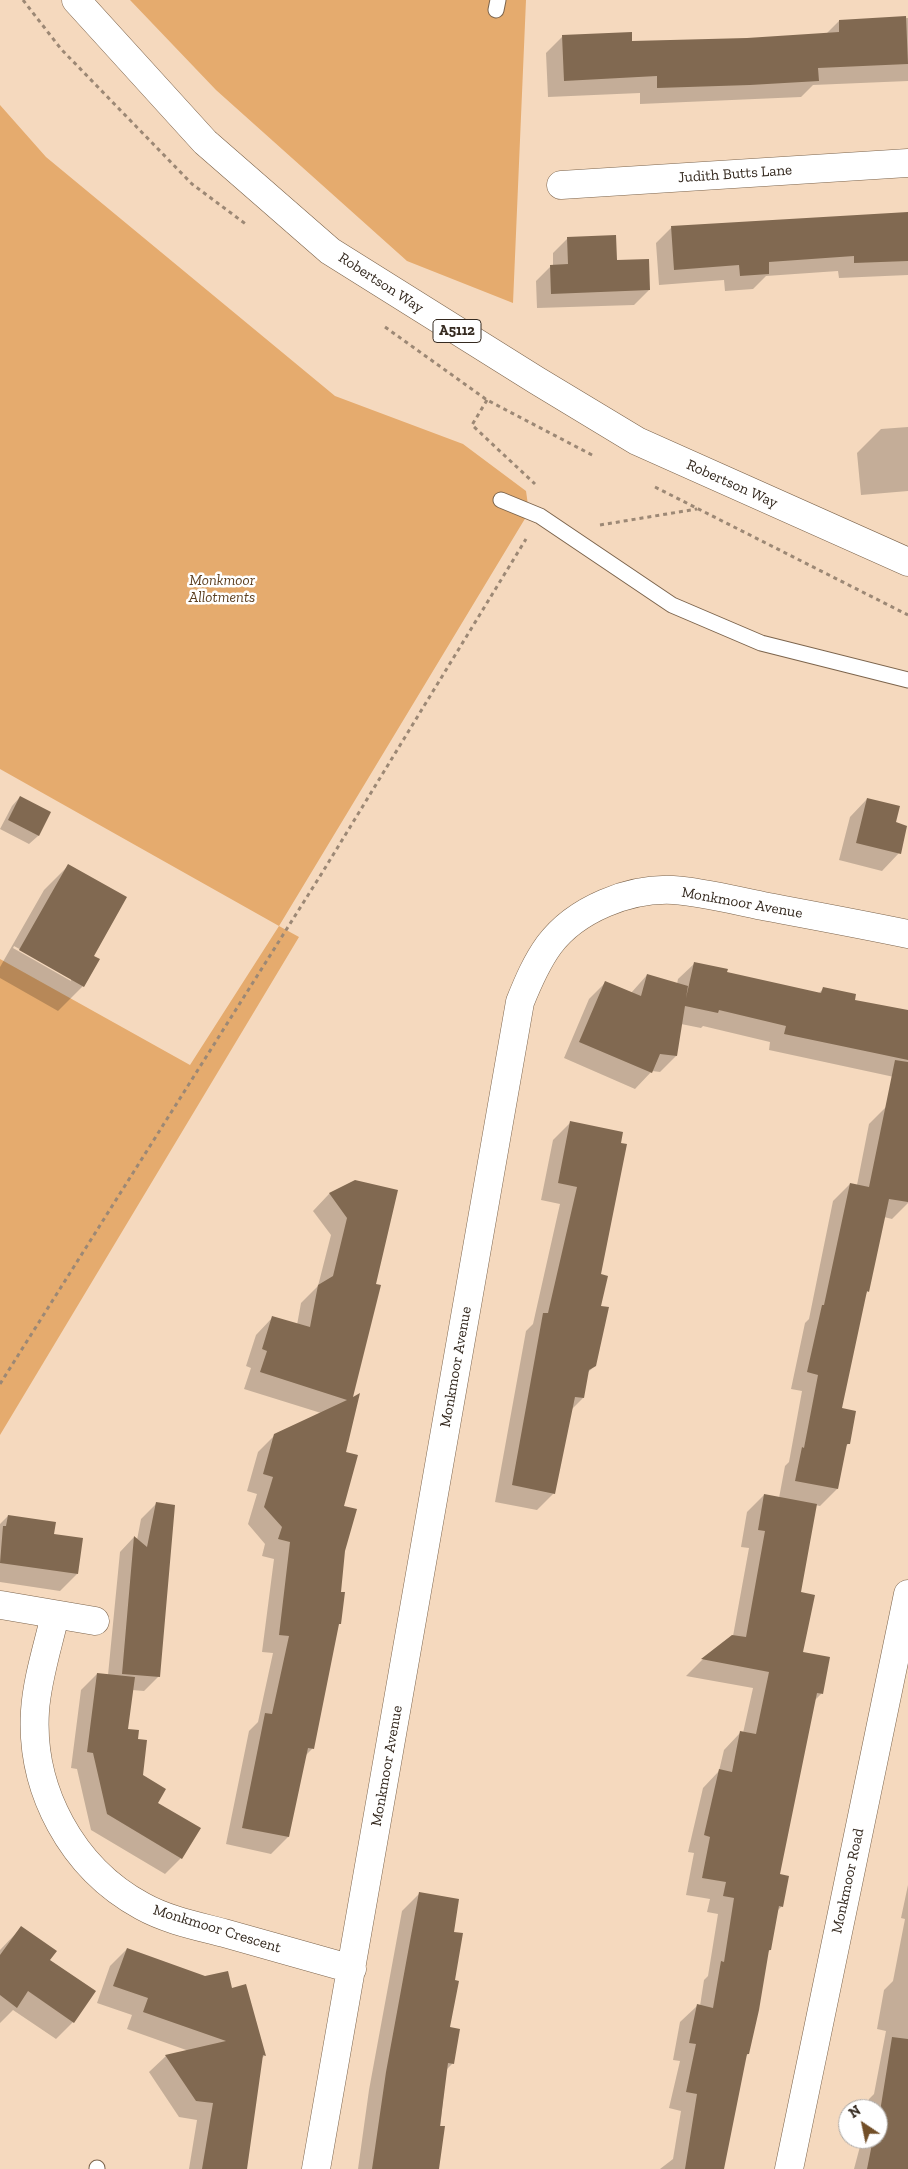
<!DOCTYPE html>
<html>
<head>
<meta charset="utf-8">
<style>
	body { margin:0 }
	#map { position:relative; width:908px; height:2169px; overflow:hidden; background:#f5d9be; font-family:"Zilla Slab",serif }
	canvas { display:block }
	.north { position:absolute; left:838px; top:2099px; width:50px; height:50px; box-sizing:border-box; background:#fff; border:1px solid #aeaaa6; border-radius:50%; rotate:326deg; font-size:14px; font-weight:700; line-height:20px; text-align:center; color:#352a20 }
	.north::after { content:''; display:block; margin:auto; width:18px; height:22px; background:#724f28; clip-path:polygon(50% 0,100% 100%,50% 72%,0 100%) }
</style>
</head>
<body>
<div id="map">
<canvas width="908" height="2169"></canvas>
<div class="north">N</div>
</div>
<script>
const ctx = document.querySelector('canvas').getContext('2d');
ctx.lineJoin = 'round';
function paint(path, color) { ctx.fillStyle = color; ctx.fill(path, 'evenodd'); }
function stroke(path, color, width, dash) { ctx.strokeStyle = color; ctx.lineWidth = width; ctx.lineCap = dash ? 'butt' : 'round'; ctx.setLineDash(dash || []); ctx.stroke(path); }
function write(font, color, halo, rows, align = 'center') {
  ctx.font = font + ' "Zilla Slab",serif'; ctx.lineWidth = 5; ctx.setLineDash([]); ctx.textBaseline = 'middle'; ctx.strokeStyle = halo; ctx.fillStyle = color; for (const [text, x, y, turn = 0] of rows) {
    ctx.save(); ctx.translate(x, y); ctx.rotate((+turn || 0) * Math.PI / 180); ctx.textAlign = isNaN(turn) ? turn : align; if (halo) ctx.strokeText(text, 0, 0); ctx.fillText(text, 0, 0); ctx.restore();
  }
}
const green = new Path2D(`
	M130,0H526L513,303L407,261L216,90Z
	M0,105L46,157L335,396L463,444L526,491L529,512L279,926L299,937L0,1435V959L190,1065L279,926L0,769Z`);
const shadow = new Path2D(`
	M908,18V81L813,85L801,97L640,104V93L548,97L546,53L563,36L631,43L747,39L825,35L839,21Z
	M908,213V275L839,278L838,271L766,276L753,289L725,291L724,280L659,285L656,243L671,228Z
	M568,238L615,261L649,290L634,305L537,308L536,281L551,266H553V253Z
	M908,427V491L861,495L857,453L881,429Z
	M20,797L50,813L38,836L29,844L0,829L12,806Z
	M867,799L899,853L882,871L839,860L850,817Z
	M69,865L92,956L83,986L58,1011L0,978V967L44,890ZM14,946L71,978V981L13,948Z
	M695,963L726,973L818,994L823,989L853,1001L908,1012V1080L769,1050L770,1042L703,1026L701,1028L681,1024L676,1056L660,1072L652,1071L635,1089L564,1058L589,999L605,983L631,993L647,975L677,984L678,979Z
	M886,1107L908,1111V1203L892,1219L884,1217L868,1291L865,1295L841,1409L848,1444L845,1447L837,1489L820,1506L815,1505L800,1593L802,1653L821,1694L814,1701L778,1875L782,1906L776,1912L770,1950L767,1953L748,2054L745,2057L722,2169H660L673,2159L681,2111L669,2108L680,2061L673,2060L680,2022L697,2006H700L704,1980L708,1976L718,1914L707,1912L710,1899L686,1895L694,1853L688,1852L703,1788L719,1771L724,1750L740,1733H743L753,1688L686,1676L702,1660L733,1636L749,1548L741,1547L747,1512L764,1495L779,1498L785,1466L789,1462L802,1391L791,1389L805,1323L809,1319L833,1201L850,1184L857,1185L869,1124Z
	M571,1122L599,1275L595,1366L587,1373L583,1398L571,1410L554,1493L537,1510L495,1502L526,1331L533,1324L560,1204L541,1200L553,1140Z
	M355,1181L374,1285L352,1399L345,1453L342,1507L344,1551L337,1626L312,1749L305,1756L288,1837L271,1854L226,1844L249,1731L258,1722L273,1653L262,1652L274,1559L262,1556L265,1544L248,1524L257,1494L247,1491L258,1452L275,1435L321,1413L244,1389L251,1368L246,1366L256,1335L272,1318L297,1325L301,1303L318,1286L331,1235L313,1211L329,1194Z
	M156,1504L159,1676L144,1691L132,1690L127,1730L136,1740L142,1776L157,1803L181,1858L165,1874L91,1830L77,1769L71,1768L81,1690L97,1674L108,1675L120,1552L134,1537L137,1540L141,1519Z
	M8,1516L53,1535L77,1574L60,1591L0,1582V1524Z
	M908,1885V2169H854L862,2139H878V2109H867L869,2099L874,2094L886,2031L877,2029L884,1990L893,1981L905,1919L901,1918Z
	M419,1894L452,1933L454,1981L449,2028L453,2063L446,2070L436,2169H358L369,2090L402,1911Z
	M21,1928L49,1960L73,2022L56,2039L13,2010L0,2023V1950Z
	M127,1949L231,1989L265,2055L261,2059L245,2169H189L197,2120L179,2117L149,2072L166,2056L189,2051L127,2029L132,2015L97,2003L110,1966Z`);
const building = new Path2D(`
	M906,16L908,64L818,68L819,81L750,85L657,88V76L564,81L562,35L632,32V41L747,38L839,32V20Z
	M908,212V261L854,263V256L769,262V274L740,276L739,265L674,270L671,226Z
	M616,235L617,260L649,259L650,290L551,294L550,265L568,264L567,237Z
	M20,796L51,812L39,836L8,820Z
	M867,798L900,806L896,822L907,826L901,854L856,843Z
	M68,864L127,897L94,956L100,959L84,987L19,950Z
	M694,962L728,969L727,972L821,993L823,987L856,994L855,1000L908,1010V1060L784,1034L786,1026L719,1010L718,1013L685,1006L677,1056L660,1054L652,1073L579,1042L605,981L641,996L647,974L688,986L686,998Z
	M895,1060L908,1062V1202L889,1199L869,1292L867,1291L842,1408L856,1411L850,1444H847L838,1489L795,1481L802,1447L804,1448L818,1375L807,1372L822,1305H824L850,1183L869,1187Z
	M570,1121L623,1132L621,1143L627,1144L601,1274L608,1276L601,1306L609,1307L596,1366L589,1370L584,1398L575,1397L555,1494L512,1485L543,1313H548L577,1187L558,1183Z
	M355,1180L398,1190L376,1284L381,1285L353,1397L360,1393L346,1452L358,1455L344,1506L357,1509L345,1551L341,1592H345L341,1624H339L314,1749L308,1748L289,1837L242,1828L265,1713L272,1714L289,1636L279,1635L290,1542L278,1539L282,1527L264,1507L273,1477L263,1474L274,1434L347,1400L260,1372L267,1351L262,1349L272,1316L310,1327L318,1285L333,1276L347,1218L329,1193Z
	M764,1494L817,1504L801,1592L815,1595L803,1652L830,1657L823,1694L817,1693L780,1874L789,1876L783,1907L779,1906L771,1950H769L759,2010L749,2054H747L724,2169H685L697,2094L686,2092L696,2044L689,2043L697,2004L713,2008L721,1961L724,1962L734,1898L723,1896L726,1882L702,1878L710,1837L704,1835L719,1769L732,1772L740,1731L756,1734L769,1672L701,1659L732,1635L746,1637L765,1531L758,1530Z
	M156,1502L175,1505L160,1677L122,1674L134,1536L147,1547Z
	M8,1515L56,1522L54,1534L83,1538L78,1574L0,1563L3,1526H6Z
	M97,1673L135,1677L128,1729L139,1730L138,1739L147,1740L143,1775L166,1789L158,1803L201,1828L182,1859L107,1814L93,1753L87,1752Z
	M419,1892L459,1899L454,1932L463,1933L455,1980L459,1981L450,2027L460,2029L454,2064L448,2063L440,2126H445L439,2169H372L386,2072Z
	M21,1926L57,1951L50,1960L96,1991L74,2023L28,1991L17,2008L0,1995V1955Z
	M127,1948L205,1976L228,1971L232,1988L246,1984L266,2056L263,2055L247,2169H202L213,2103L196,2101L165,2055L226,2041L143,2012L148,1998L113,1986Z
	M892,2037L908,2039V2169H867L873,2139H878V2124Z`);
const path = new Path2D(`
	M23,0L61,49L192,184L247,225
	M385,327L487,400L594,456
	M487,400L472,425L535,484
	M655,487L908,615
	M600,525L697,509
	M0,1384L322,873L526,539`);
const lane = new Path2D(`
	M496,10L498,0
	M501,500L540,516L672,605L761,643L908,680
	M97,2168V2169`);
const street = new Path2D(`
	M561,185L908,163
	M1,1605L95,1621
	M55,1615C48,1646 37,1679 35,1711C30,1790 72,1868 142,1906C167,1920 197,1926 224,1933C267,1945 309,1957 352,1969
	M316,2169L520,1002C528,982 536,963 549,945C576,909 629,888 673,890C703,892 733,900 763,906C811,915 860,924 908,934`);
const secondary = new Path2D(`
	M789,2169L908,1594`);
const primary = new Path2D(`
	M76,0L205,142L330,251L536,380L637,441L908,562`);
const shields = [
	[457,331,48]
];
const shieldNames = [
	["A5112",457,331]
];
const streetNames = [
	["Judith Butts Lane",735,174,-4],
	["Robertson Way",381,283,33],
	["Robertson Way",732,484,24],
	["Monkmoor Avenue",742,903,10],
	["Monkmoor Avenue",456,1367,-80],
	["Monkmoor Avenue",387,1766,-80],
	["Monkmoor Road",848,1881,-78],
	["Monkmoor Crescent",217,1929,17]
];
const parkNames = [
	["Monkmoor",222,581],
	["Allotments",222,598]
];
paint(green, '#e5ab6e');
paint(shadow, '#0003');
paint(building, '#816951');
stroke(lane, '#7c644c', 17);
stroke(street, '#7c644c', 29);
stroke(secondary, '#7c644c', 29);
stroke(primary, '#7c644c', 29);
stroke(path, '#9c8875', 3, [4, 4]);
stroke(lane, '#fff', 15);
stroke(street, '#fff', 28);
stroke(secondary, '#fff', 28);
stroke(primary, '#fff', 28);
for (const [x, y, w] of shields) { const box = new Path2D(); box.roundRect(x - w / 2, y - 11.5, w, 23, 4); ctx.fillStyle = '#fff'; ctx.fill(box); stroke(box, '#352a20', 1); }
write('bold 14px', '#352a20', null, shieldNames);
write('15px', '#352a20', '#fff', streetNames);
write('italic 15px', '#5c3f20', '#fff', parkNames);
</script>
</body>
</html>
